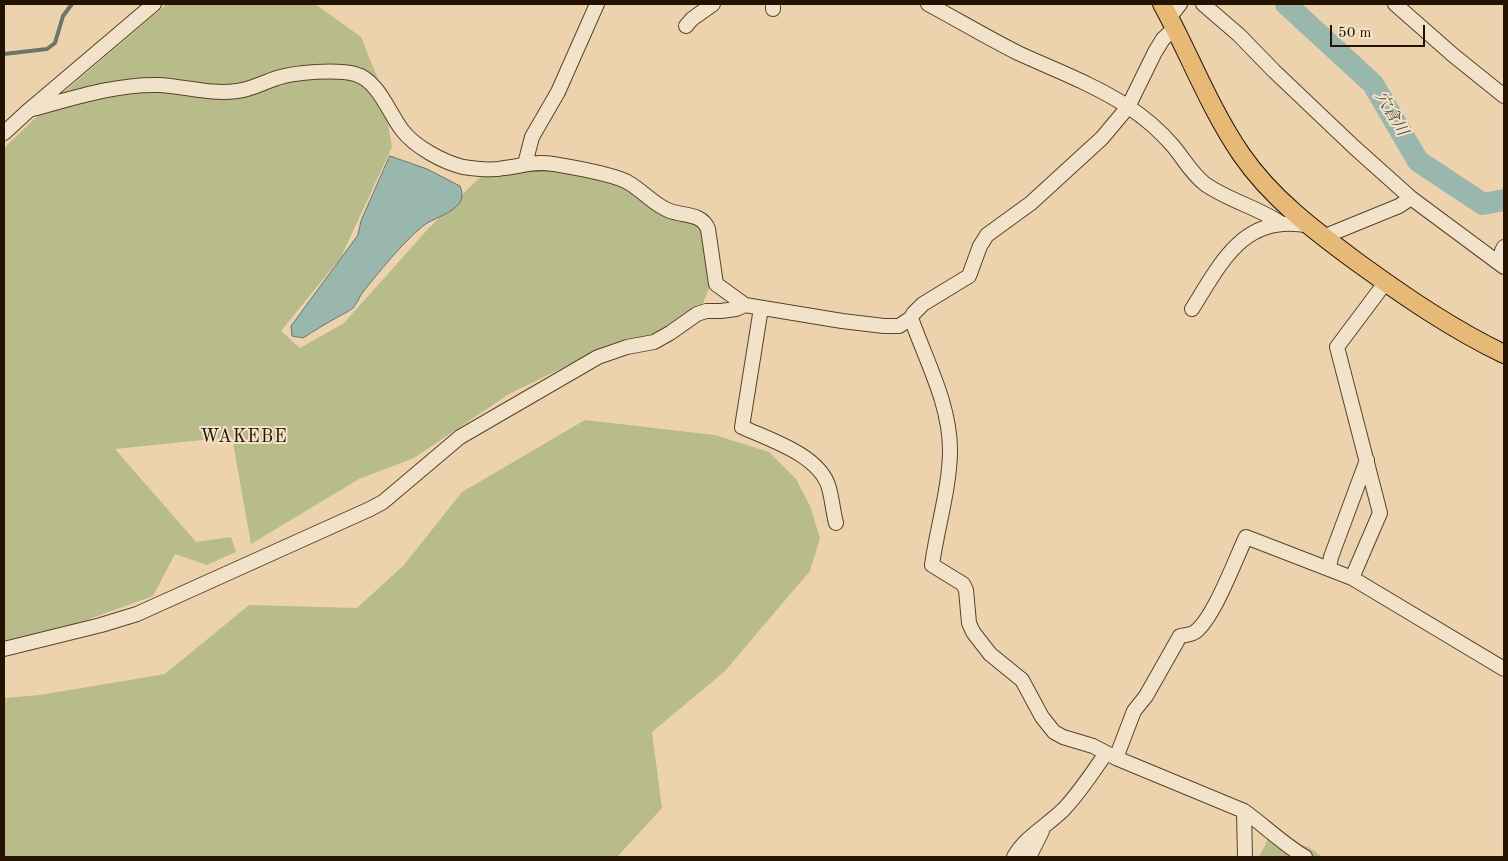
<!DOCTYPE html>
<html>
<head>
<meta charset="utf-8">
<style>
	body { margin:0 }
	#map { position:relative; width:1508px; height:861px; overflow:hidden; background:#edd3ad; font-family:"Old Standard TT",serif }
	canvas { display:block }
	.frame { position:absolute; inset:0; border:5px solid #251301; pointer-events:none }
	.scale { position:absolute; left:1330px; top:25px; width:95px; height:22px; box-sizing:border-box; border:2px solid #251301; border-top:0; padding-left:6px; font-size:15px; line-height:18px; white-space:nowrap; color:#251301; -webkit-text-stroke:4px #f3e2ca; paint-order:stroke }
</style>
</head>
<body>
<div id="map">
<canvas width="1508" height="861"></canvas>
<div class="frame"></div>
<div class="scale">50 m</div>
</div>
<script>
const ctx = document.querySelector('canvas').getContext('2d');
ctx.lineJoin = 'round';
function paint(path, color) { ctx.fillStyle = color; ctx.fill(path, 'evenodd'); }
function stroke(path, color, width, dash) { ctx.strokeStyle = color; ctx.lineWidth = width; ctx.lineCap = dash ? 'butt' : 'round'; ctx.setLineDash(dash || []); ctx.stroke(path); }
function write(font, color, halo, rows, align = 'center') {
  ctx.font = font + ' "Old Standard TT","Noto Serif JP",serif'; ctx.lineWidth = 4; ctx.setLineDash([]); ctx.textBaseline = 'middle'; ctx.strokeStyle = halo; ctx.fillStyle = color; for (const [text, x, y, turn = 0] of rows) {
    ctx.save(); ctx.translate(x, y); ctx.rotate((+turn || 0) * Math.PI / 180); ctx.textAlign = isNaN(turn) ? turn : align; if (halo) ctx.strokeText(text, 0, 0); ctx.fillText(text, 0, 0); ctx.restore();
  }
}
const green = new Path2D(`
	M167,4H315L361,37L382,89L392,147L341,257L281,331L300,348L344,323L428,229L479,178L537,168L618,183L697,224L702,230L711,284L703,303L693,307L656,333L603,348L509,394L414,458L359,479L251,544L232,437L115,449L196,542L231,537L236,552L207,565L175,554L153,596L67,627L4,642V148L51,103Z
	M585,420L715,435L769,452L796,479L810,506L820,538L810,571L724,672L652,732L662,808L617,857H4V698L40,695L165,674L249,605L357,608L404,565L462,492Z
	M1270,835L1308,847L1323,857H1259Z`);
const water = new Path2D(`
	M390,156L427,169L460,186C471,210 435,216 423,226C403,242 379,272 363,292C359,297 357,304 353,308C348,312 341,315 336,318C325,324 314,331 303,338L292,336L291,326L358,235L361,221Z`);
const stream = new Path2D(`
	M4,54L47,49L55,43L63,16L72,4`);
const river = new Path2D(`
	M1286,4L1373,84L1418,161L1483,204L1504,200`);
const minor = new Path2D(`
	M928,4C958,20 988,38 1018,53C1055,70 1093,84 1127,106C1144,117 1161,132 1173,146C1184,159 1191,173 1205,184C1229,201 1260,208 1282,224
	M1203,4L1239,35L1274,71L1354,147L1411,198L1504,267
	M1395,4L1453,55L1504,96
	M773,9V4
	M1169,18L1180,4
	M686,26L692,19L713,4
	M29,110C71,99 115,84 158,85C184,86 211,95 237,91C250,90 264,82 277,78C295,72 337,69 355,74C378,80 389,113 402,130C415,147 443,162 463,167C476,169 491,171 504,168C521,166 535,161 553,164C571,167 614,174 629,183C643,191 655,206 670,211C684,216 702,213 708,229L716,284L745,305
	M4,133L29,110L154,4
	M525,164L532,137L558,92L597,4
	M1323,237L1399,206L1411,198
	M1504,247L1502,251L1504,253
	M761,308L742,427C770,440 820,455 829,488C832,499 833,511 836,523
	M1192,309C1222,261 1245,212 1310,226
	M911,318C926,361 950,404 950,450C950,487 937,528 932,565L963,584L966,590L969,623L973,632L990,654L1022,680L1042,717L1054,732L1063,737L1093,746L1116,758L1244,811C1265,826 1283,844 1305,857
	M1329,568L1331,557L1367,460
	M1352,578L1380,513L1337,347L1385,283
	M4,649L101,625L137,614L370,509L383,502L460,437L598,357L627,347L654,342L670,333L697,314L706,311H721L736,309L745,305L842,321L884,326H899L911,318L913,314L923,304L969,276L980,246L987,235L1031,203L1102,138L1128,107L1155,52L1163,39L1175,28
	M1116,758L1134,711L1146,696L1180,636C1185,635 1190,635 1195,632C1214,618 1235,560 1246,537L1352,578L1504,669
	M1244,811L1245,857
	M1014,857C1026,836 1047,826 1064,809C1080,792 1093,772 1106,753
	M1029,857L1042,831`);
const major = new Path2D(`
	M1162,4C1189,53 1209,107 1241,154C1271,198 1315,231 1357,262C1404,296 1452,329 1504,354`);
const waterNames = [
	["穴倉川",1391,114,59]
];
const quarterNames = [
	["WAKEBE",244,437]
];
paint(green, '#b8bc8a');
paint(water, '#99b7ac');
stroke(water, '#6b7568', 1);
stroke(stream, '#6b7568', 4);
stroke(river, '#99b7ac', 22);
stroke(minor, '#57432c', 16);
stroke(major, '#251301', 20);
stroke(minor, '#f3e2ca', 14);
stroke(major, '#e6ba76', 18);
write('italic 16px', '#4e4c3d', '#f3e2ca', waterNames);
ctx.letterSpacing = '1px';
write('18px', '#251301', '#f3e2ca', quarterNames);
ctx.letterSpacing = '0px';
</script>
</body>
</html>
